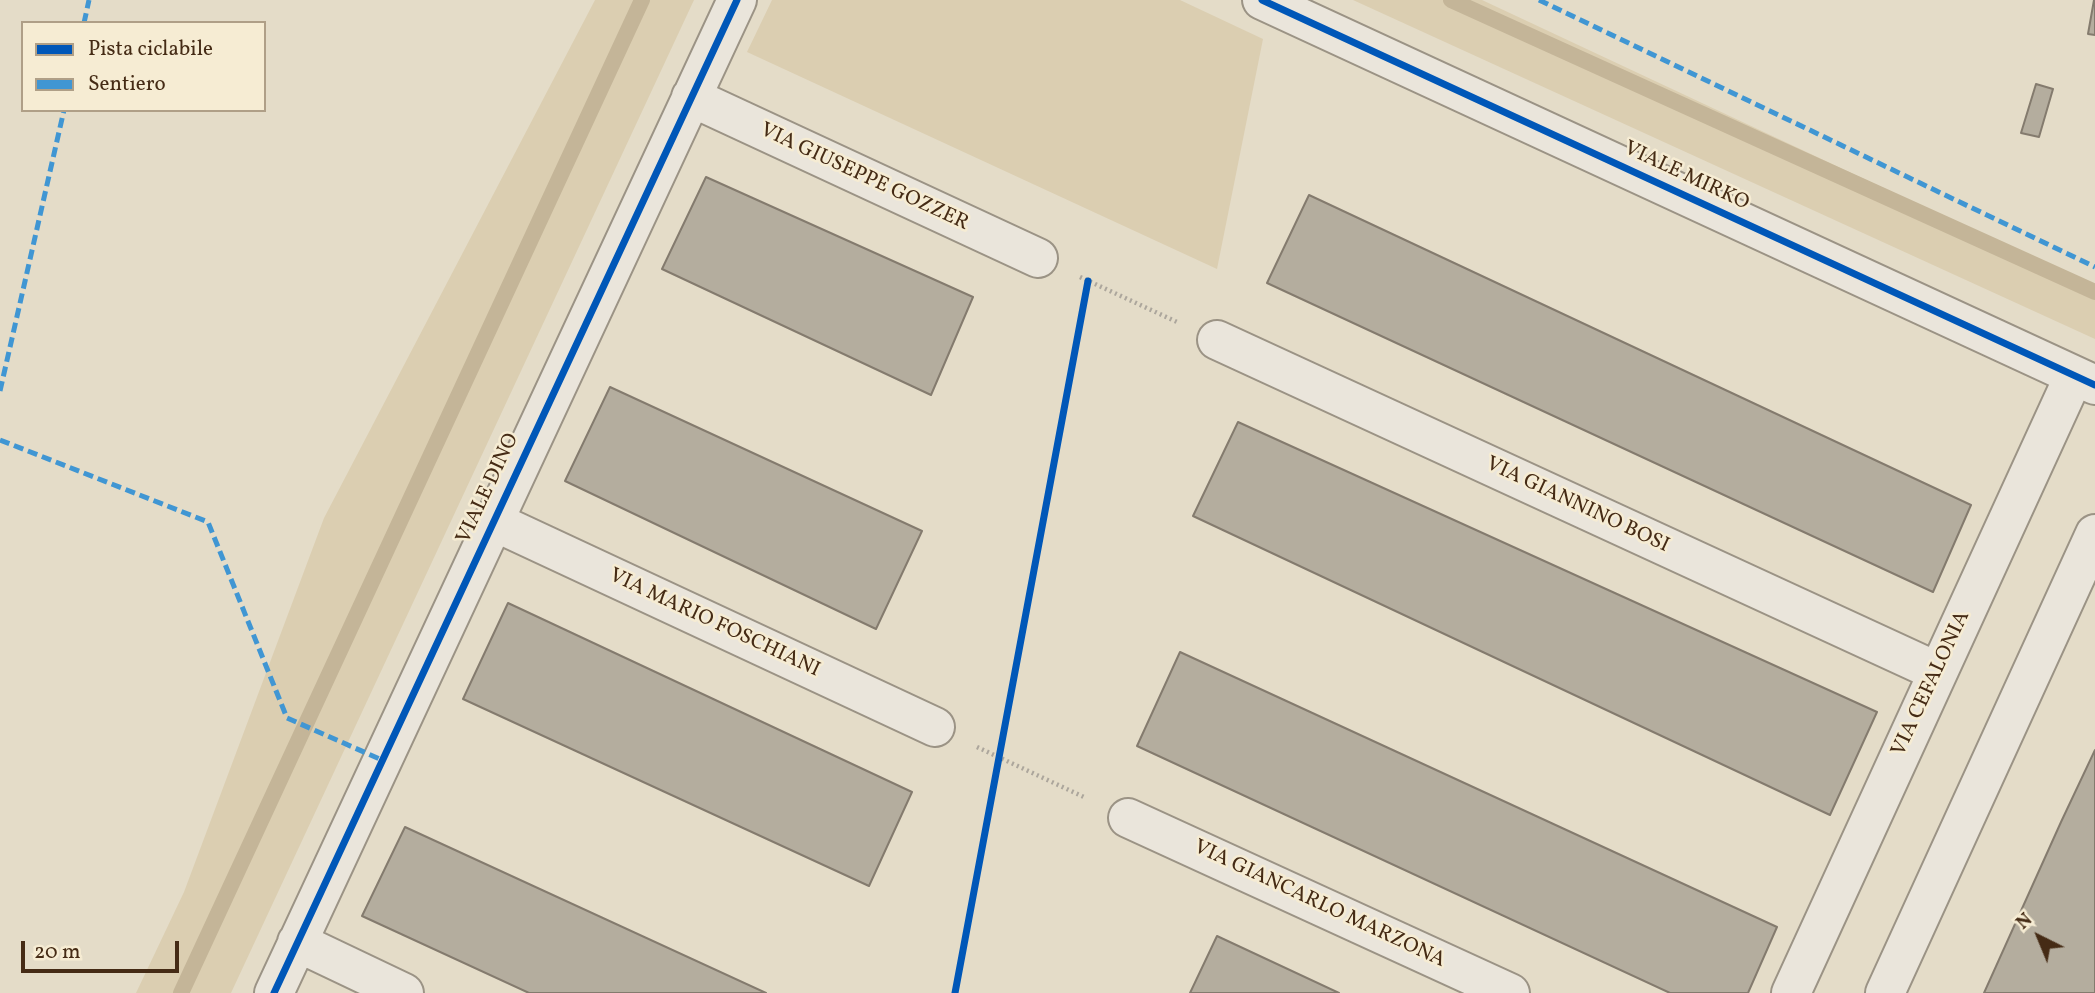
<!DOCTYPE html>
<html>
<head>
<meta charset="utf-8">
<style>
	body { margin:0 }
	#map { position:relative; width:2095px; height:993px; overflow:hidden; background:#e4dcc8; font-family:Vollkorn,serif }
	canvas { display:block }
	.legend { position:absolute; left:21px; top:21px; width:245px; height:91px; box-sizing:border-box; background:#f6ecd3; border:2px solid #af9f87; margin:0; padding:9px 12px; list-style:none; font-size:21px; color:#452b15 }
	.legend li { display:flex; align-items:center; gap:14px; height:35px }
	.legend b { width:35px; border:2px solid #af9f87 }
	.north { position:absolute; left:2004px; top:902px; width:70px; height:70px; -webkit-text-stroke:5px #f6ecd3; paint-order:stroke; rotate:317deg; font-size:19px; font-weight:700; line-height:28px; text-align:center; color:#452b15 }
	.north::after { content:''; display:block; margin:auto; width:24px; height:32px; background:#452b15; clip-path:polygon(50% 0,100% 100%,50% 72%,0 100%) }
	.scale { position:absolute; left:21px; top:941px; width:158px; height:32px; box-sizing:border-box; border:4px solid #452b15; border-top:0; padding-left:9px; font-size:21px; line-height:24px; white-space:nowrap; color:#452b15; -webkit-text-stroke:5px #f6ecd3; paint-order:stroke }
</style>
</head>
<body>
<div id="map">
<canvas width="2095" height="993"></canvas>
<ul class="legend">
<li><b style="height:9px;background:#0057b8"></b>Pista ciclabile</li>
<li><b style="height:9px;background:#4096d3"></b>Sentiero</li>
</ul>
<div class="north">N</div>
<div class="scale">20 m</div>
</div>
<script>
const ctx = document.querySelector('canvas').getContext('2d');
ctx.lineJoin = 'round';
function paint(path, color) { ctx.fillStyle = color; ctx.fill(path, 'evenodd'); }
function stroke(path, color, width, dash) { ctx.strokeStyle = color; ctx.lineWidth = width; ctx.lineCap = dash ? 'butt' : 'round'; ctx.setLineDash(dash || []); ctx.stroke(path); }
function write(font, color, halo, rows, align = 'center') {
  ctx.font = font + ' Vollkorn,serif'; ctx.lineWidth = 5; ctx.setLineDash([]); ctx.textBaseline = 'middle'; ctx.strokeStyle = halo; ctx.fillStyle = color; for (const [text, x, y, turn = 0] of rows) {
    ctx.save(); ctx.translate(x, y); ctx.rotate((+turn || 0) * Math.PI / 180); ctx.textAlign = isNaN(turn) ? turn : align; if (halo) ctx.strokeText(text, 0, 0); ctx.fillText(text, 0, 0); ctx.restore();
  }
}
const green = new Path2D(`
	M595,0H694L231,993H136L184,892L324,518Z
	M772,0H1180L1263,39L1217,269L747,52Z
	M1353,0H1482L2095,287V339Z`);
const stream = new Path2D(`
	M1451,0L2095,292
	M181,993L642,0`);
const building = new Path2D(`
	M2094,0H2095V35L2088,34Z
	M2036,84L2053,89L2039,137L2021,133Z
	M706,177L973,297L931,395L662,269Z
	M1309,195L1971,505L1933,592L1267,283Z
	M610,387L922,531L876,629L565,481Z
	M1238,422L1877,712L1830,815L1193,516Z
	M508,603L912,792L869,886L463,699Z
	M1180,652L1777,927L1748,993H1670L1137,746Z
	M2095,750V993H1984L2061,822Z
	M405,827L766,993H529L362,916Z
	M1217,936L1339,993H1190Z`);
const path = new Path2D(`
	M1080,277L1177,322
	M977,747L1086,798`);
const minor = new Path2D(`
	M1262,0L2095,385
	M691,97L1038,258
	M1217,340L1938,672
	M493,521L935,727
	M1128,818L1510,993
	M297,942L404,993
	M274,993L737,0
	M1791,993L2074,376
	M1885,993L2095,534`);
const quiet = new Path2D(`
	M1539,0L2095,267
	M84,23L89,0
	M0,391L64,110
	M0,440L208,522L287,718L382,760`);
const cycleway = new Path2D(`
	M1262,0L2095,385
	M274,993L737,0
	M955,993L1088,281`);
const streetNames = [
	["VIALE MIRKO",1686,177,25],
	["VIA GIUSEPPE GOZZER",864,178,25],
	["VIALE DINO",489,489,-65],
	["VIA GIANNINO BOSI",1577,506,25],
	["VIA MARIO FOSCHIANI",714,624,25],
	["VIA CEFALONIA",1932,684,-65],
	["VIA GIANCARLO MARZONA",1319,905,25]
];
paint(green, '#dbceb1');
stroke(stream, '#c4b598', 16);
paint(building, '#b4ad9e');
stroke(building, '#847b6e', 2);
stroke(minor, '#9b9385', 42);
stroke(path, '#aca69c', 4.5, [2, 3.5]);
stroke(minor, '#eae5db', 38);
stroke(quiet, '#4096d3', 5, [10, 5]);
stroke(cycleway, '#0057b8', 7);
write('21px', '#452b15', '#f6ecd3', streetNames);
</script>
</body>
</html>
